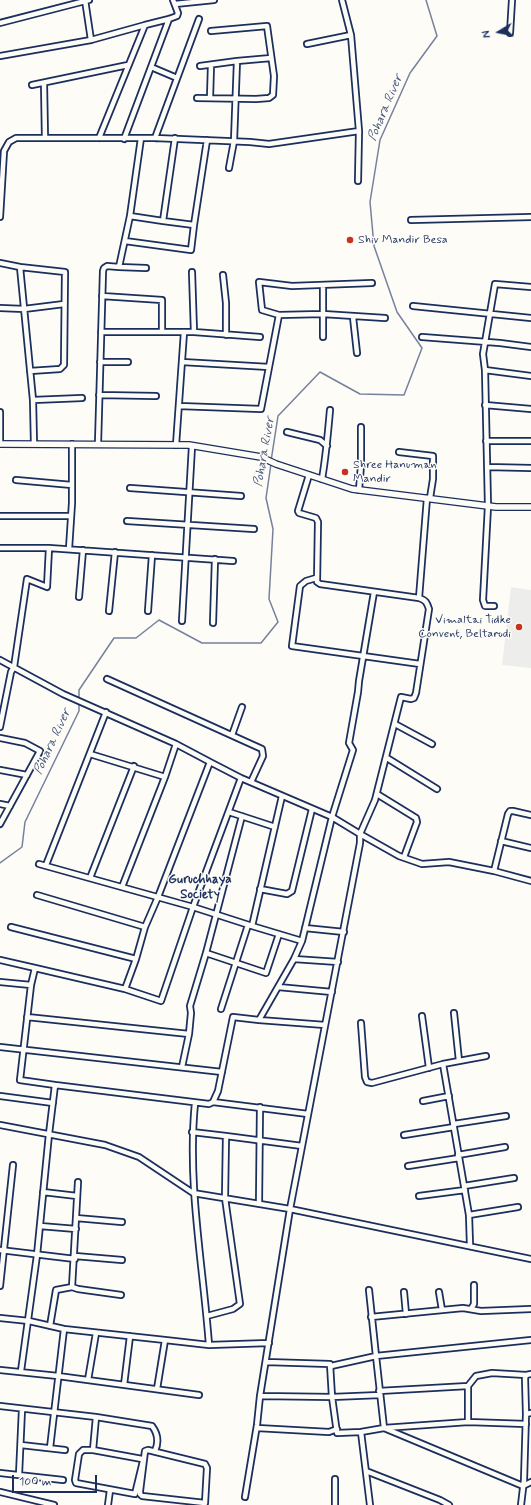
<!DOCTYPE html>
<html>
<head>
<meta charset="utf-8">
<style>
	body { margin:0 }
	#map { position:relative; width:531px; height:1505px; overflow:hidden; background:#fdfcf7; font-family:Mynerve,sans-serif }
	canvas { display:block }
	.north { position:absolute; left:479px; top:12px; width:40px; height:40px; -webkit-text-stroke:3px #fdfcf7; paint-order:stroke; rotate:260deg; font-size:11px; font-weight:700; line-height:16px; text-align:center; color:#1b2f5e }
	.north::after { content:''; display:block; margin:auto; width:14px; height:18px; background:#1b2f5e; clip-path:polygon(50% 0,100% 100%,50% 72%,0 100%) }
	.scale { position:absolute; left:12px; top:1475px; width:85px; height:18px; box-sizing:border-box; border:2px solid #1b2f5e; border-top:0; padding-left:5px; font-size:12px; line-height:14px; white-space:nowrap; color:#1b2f5e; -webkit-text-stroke:3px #fdfcf7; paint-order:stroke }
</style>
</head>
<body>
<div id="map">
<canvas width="531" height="1505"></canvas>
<div class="north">N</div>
<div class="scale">100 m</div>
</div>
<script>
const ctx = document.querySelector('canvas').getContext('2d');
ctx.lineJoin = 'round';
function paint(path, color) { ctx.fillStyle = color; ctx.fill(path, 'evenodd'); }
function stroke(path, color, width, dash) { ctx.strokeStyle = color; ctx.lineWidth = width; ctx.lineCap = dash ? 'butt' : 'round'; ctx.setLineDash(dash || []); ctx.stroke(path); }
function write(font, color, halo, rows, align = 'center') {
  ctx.font = font + ' Mynerve,sans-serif'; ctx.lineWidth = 3; ctx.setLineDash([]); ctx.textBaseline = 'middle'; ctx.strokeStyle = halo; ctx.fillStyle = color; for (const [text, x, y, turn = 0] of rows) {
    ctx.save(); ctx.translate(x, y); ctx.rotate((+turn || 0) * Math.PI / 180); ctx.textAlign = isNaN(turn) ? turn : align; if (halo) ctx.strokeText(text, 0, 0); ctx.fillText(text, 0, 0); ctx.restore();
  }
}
const built = new Path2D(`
	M511,587L531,590V668L502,665Z`);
const stream = new Path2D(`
	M271,461L278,416L320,372L360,394L404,395L422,348L397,312L374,246L370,202L380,140L410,73L437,36L426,0
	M79,699V690L114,638H136L159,620L202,643H261L278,622L269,599L273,529L266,498L271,464
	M0,863L22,847L25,822L79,711V703`);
const minor = new Path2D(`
	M85,0L91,40
	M342,0L351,35L359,131L358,181
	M175,4L214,0
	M0,23L89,0
	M510,33L512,0
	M307,44L351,35
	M0,56L91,40L145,25
	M200,66L237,61
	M151,67L177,78
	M44,83L45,138
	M32,85L128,65
	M197,98L256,99L269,98L273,95L274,76L267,26L211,31
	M210,98L211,65
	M99,138L145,25L169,19L177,16L178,13L173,0
	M155,138L199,19
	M124,139L169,19
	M229,168L234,141L237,61L271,58
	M130,216L141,138
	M0,217L4,151L9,142L16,138H155L250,142L269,144L359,131
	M411,220L531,217
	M194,225L207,140
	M125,241L191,250L194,225L163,221
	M0,263L20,267L33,400L34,444
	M20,267L65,272L64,365L60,369L30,371
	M119,267L146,268
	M192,272L194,332
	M223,275L226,303V335
	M372,283L292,286L259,282L262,310L279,315L323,314L385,318
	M323,285V337
	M102,296L162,300V332
	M413,306L531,318
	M0,308L24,309L64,304
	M353,317L357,353
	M101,332H194L260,337
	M422,337L500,343L531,347
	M100,362H128
	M182,362L269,367
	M485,370L531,376
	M99,395L156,396
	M33,400L82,398
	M485,405L531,409
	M179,406L261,409L279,315
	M0,412V444
	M287,432L320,440L327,446
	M486,441H531
	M98,444L103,271L104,268L107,266L119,267L130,216L163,221L175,138
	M176,445L184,332
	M399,452L433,456V479L430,498
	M487,467L531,468
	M309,475L298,511L299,513L316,518L318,522L317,582L320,584L419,598C426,600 427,603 429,609L416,693L414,698L411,699L401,697L375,800L360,834L399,856L422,864L449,862L494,871L508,814L510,811H513L531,815
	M322,479C326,456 328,433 330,410
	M16,480L72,485
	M130,488L241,496
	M359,490L361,465V427
	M0,516H71
	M127,521L254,529
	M0,548H49L233,561
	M69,549L72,503V444
	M316,578L306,581L300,586L292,646L420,664
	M79,597L83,550
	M419,598L427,498
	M494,606H485L483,600L488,506L485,370L483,354L495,284L531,287
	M109,611L115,552
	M148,611L152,555
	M182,621L192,446
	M213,623L215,559
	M0,660L63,694L176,744L210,762L158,897L145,927L136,959L125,989L35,968L31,985L20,1080L55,1085L49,1134L37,1255L21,1371
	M107,679L262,749L263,756L251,782
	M395,724L432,744
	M0,727L11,672L14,667L27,579L47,587L49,548
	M232,735L242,707
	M0,738L25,743L40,751L0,824
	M90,754L165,777L122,887
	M387,758L437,789
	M210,762L241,778L332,817L360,834V843L290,1209L260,1396L332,1397L337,1433L361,1432L370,1505
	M0,770L27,775
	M165,777L176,744
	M241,778L193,907L252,926L282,796
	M377,794L416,818L417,822L404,857
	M0,804L10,806
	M229,812L275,827
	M501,841L531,848
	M39,864L193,907L161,1001L125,989
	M46,865L106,712
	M494,871L531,881
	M90,878L134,766
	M260,889L287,894L292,891L312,809
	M37,895L145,927
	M252,926L302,941L332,817L353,750L349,743L358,692L359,681L374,592
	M11,927L136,959
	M305,928L344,932
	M206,953L266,973L279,934
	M294,959L338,962
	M0,960L35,968
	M0,982L31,985
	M278,987L332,992
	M221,1009L248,925
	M454,1013L459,1061
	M422,1016L429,1068
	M27,1017L189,1034L182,1067
	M259,1020L325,1025
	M361,1023L365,1077L367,1082L372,1083L443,1064L486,1056
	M189,1034L191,1013L190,1006L206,953L242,816
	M0,1047L222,1072
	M443,1064L469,1215L470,1245
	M55,1085L209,1104L213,1102L218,1091L233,1017L259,1020L294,959L302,941
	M0,1096L53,1103
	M423,1101L449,1096
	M213,1102L308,1114
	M195,1103C187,1184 203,1264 209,1345
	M454,1124L506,1116
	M0,1125L105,1145L139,1157L193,1193L290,1209L531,1259
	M192,1132L226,1136L225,1198L240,1304L233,1309L207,1316
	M404,1135L454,1127
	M226,1136L302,1146
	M458,1155L505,1147
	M408,1166L459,1158
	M464,1186L514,1178
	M43,1192L77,1196
	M419,1196L465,1190
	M259,1204L260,1107
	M469,1215L518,1207
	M76,1218L122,1222
	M40,1226L76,1229
	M0,1250L75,1259
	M75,1256L122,1260
	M0,1286L13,1165
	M72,1287L78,1182
	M404,1292L406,1314
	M439,1292L442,1310
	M471,1309L474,1304V1285
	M371,1317L463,1308L481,1311L531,1309
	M0,1318L29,1321L64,1329L165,1340L157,1389
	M50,1326L56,1290L72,1287L78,1289L121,1295
	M165,1340L209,1345L269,1343
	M266,1362L330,1364L332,1397L380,1395
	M331,1367V1366L376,1356L369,1290
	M0,1370L58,1376L199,1395
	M88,1380L96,1333
	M124,1385L130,1336
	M379,1391L468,1386
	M0,1406L96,1417L152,1426C158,1434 159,1442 155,1451
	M526,1414L525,1378L526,1375L531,1374
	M468,1422L384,1428L376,1356L531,1340
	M526,1424L468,1422V1386L476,1376L492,1373L526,1375
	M257,1428L329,1432L337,1429
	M361,1432L384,1428L523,1486L531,1482
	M21,1445L65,1450
	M50,1448L64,1329
	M83,1450H93L142,1459L143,1461L135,1494L76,1483L75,1480L79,1454Z
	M93,1450L96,1417
	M148,1450L205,1464L207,1468L205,1503L142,1496L140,1494V1491L145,1451Z
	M366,1471L440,1500L449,1505
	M0,1473L63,1480
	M19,1475L22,1409
	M335,1479V1505
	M0,1492L54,1505
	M245,1497L257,1425L260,1396
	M108,1505L110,1490
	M521,1505L524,1480L526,1414L531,1413`);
const tertiary = new Path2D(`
	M0,444L189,445L261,457L276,464L352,489L496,507H531`);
const markers = [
	[350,240,4,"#c8321e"],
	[345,472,4,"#c8321e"],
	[519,627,4,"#c8321e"]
];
const poiNames = [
	["Shiv Mandir Besa",358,240],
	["Shree Hanuman",353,465],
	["Mandir",353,479],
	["Vimaltai Tidke",511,620,"right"],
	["Convent, Beltarodi",511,634,"right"]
];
const waterNames = [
	["Pohara River",386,108,-67],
	["Pohara River",265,452,-80],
	["Pohara River",53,742,-65]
];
const neighbourhoodNames = [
	["Guruchhaya",200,880],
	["Society",200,895]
];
paint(built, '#edeeec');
stroke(stream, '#76819c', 1.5);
stroke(minor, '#1b2f5e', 8);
stroke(tertiary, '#1b2f5e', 8);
stroke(minor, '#fdfcf7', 4.5);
stroke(tertiary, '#fdfcf7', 5.5);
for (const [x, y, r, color] of markers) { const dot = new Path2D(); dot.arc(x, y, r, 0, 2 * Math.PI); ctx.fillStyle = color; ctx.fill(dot); stroke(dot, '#fdfcf7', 1.5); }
write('12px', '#1b2f5e', '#fdfcf7', poiNames, 'left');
write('italic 13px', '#49587d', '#fdfcf7', waterNames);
write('bold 13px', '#1b2f5e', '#fdfcf7', neighbourhoodNames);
</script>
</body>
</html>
